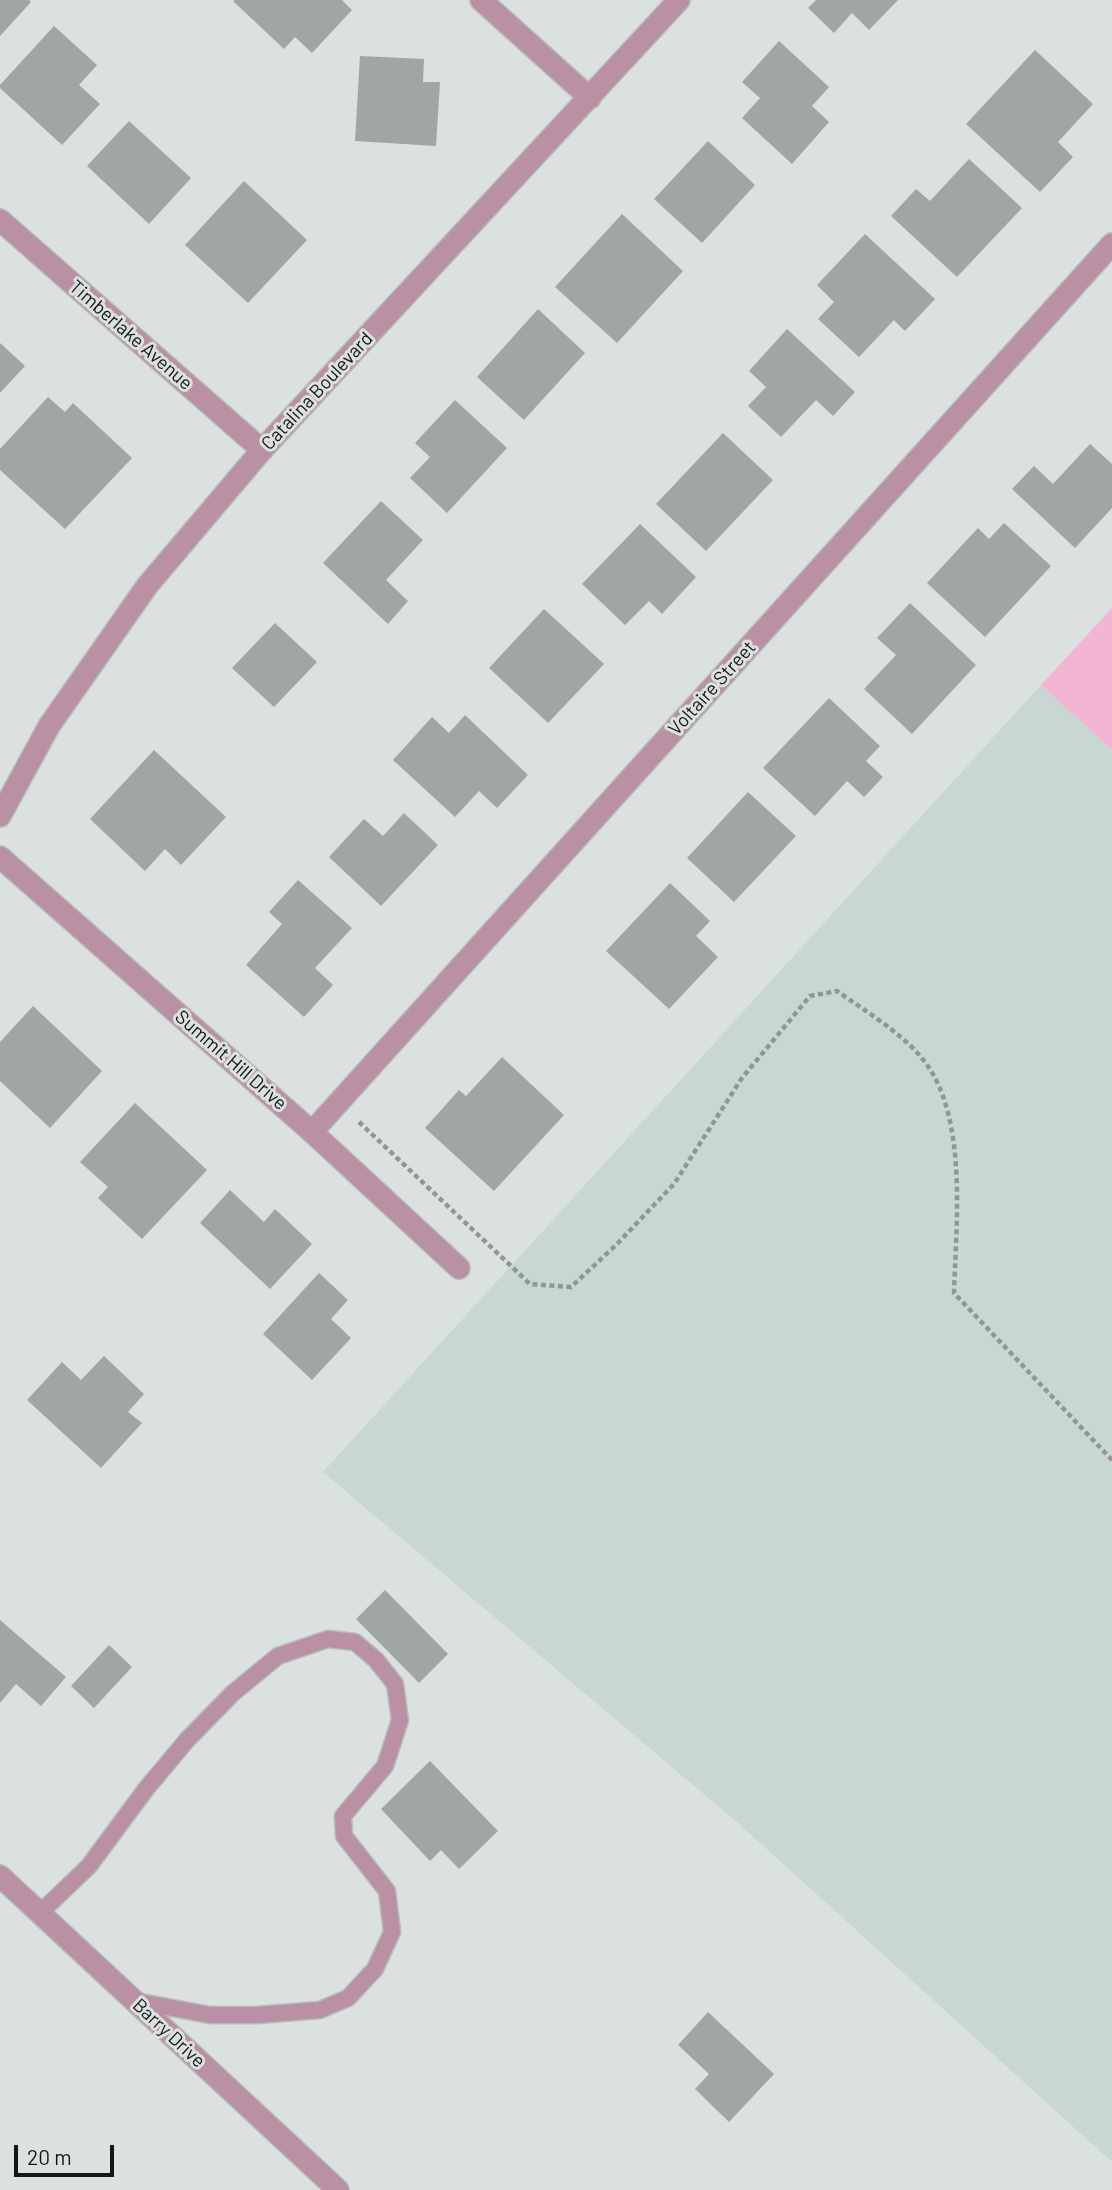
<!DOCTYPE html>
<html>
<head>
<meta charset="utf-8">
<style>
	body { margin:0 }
	#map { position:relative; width:1112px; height:2190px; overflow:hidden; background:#dae1de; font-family:Barlow,sans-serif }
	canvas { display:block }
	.scale { position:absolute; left:14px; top:2145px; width:100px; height:32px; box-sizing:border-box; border:4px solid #151716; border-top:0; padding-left:9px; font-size:21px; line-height:24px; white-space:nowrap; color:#151716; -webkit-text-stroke:5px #dae1de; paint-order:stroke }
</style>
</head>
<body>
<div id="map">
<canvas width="1112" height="2190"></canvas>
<div class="scale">20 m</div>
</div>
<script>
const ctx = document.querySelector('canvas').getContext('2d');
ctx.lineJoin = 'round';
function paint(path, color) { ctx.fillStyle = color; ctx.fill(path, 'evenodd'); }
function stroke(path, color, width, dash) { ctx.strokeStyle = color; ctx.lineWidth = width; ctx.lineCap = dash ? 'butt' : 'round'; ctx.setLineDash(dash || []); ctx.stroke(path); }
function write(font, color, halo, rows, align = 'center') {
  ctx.font = font + ' Barlow,sans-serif'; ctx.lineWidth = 6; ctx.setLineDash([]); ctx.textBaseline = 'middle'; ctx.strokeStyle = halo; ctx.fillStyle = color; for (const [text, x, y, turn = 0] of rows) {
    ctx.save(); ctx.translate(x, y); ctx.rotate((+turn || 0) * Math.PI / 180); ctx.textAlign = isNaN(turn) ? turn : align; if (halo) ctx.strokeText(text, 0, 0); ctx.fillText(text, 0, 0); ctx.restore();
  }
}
const built = new Path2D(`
	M1041,685L1112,750V2162L738,1823L323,1472Z`);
const green = new Path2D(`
	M1112,608V750L1041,685Z`);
const building = new Path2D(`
	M0,0H29L31,2L0,36Z
	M235,0H342L352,10L312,53L295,37L284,49L233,1Z
	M816,0H898L869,30L852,13L834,33L808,8Z
	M54,26L97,65L79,85L100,104L62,145L0,88V85Z
	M779,41L829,87L812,106L829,122L792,164L742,118L760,98L742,82Z
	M1035,50L1093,104L1058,142L1073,157L1040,192L966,124Z
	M360,56L424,59L423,82H440L436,146L355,141Z
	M129,121L191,178L149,224L87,166Z
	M708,141L755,185L702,243L654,199Z
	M969,159L1022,208L957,277L891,216L916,189L930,201Z
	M244,181L307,240L248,303L185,245Z
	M622,214L683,271L617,343L555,287Z
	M865,234L935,299L905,331L894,320L859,357L818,319L834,302L817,285Z
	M538,309L585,353L524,420L477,377Z
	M787,329L855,392L833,416L816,400L781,437L748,406L766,387L749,371Z
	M0,343L25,366L0,393Z
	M48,397L65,412L73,403L132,458L65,529L0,470V449Z
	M455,400L507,448L447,513L410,478L430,457L415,443Z
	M723,433L773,480L706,551L656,504Z
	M1090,444L1112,464V508L1075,548L1012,489L1034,466L1053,484Z
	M381,501L423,540L386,580L408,601L388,624L323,563Z
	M1004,523L1051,566L985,637L927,583L978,528L989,539Z
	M640,524L696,577L662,614L649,601L625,625L582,584Z
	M910,603L976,665L912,734L864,689L896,655L877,638Z
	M544,609L604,664L548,723L489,668Z
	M275,623L317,662L274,707L232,668Z
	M829,698L880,746L866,761L883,777L864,797L847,781L815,816L763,768Z
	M465,715L528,775L497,808L479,791L455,817L393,760L432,717L449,733Z
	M154,750L226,817L181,865L165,849L145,871L90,819Z
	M748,792L796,836L734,902L687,858Z
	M404,813L438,845L381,906L329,857L364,819L383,836Z
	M298,880L352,928L315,968L333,985L304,1017L246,965L282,924L269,912Z
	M670,883L710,921L696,936L718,957L669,1009L606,951Z
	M33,1006L102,1071L50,1128L0,1081V1042Z
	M502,1057L564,1115L494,1191L425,1128L459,1090L466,1096Z
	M135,1103L207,1170L142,1239L98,1198L108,1187L80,1162Z
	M230,1190L264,1222L275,1209L312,1244L270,1289L200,1223Z
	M319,1273L348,1300L331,1319L351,1338L312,1380L263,1334Z
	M104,1356L144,1394L128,1412L142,1423L101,1468L27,1400L62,1362L81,1380Z
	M385,1590L448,1654L419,1683L356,1619Z
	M0,1620L66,1677L41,1706L16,1684L0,1703Z
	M109,1645L132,1667L94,1708L71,1686Z
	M430,1761L498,1831L459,1869L441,1850L430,1861L381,1809Z
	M708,2012L774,2074L729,2122L695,2089L709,2074L678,2045Z`);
const path = new Path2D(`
	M359,1122L530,1284L571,1287L616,1245L674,1184L742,1078L810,996L837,991C864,1010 905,1035 925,1062C968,1119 956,1225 954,1293L1112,1460`);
const service = new Path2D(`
	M40,1913L89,1866L146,1789L187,1740L233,1693L278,1656L328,1639L355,1642L376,1660L395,1684L400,1720L385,1766L343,1816L344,1836L387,1891L392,1932L375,1969L348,1998L320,2010L257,2015H210L135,2001`);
const minor = new Path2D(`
	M0,220L262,450
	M0,857L312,1132L459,1268
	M312,1132L1112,244
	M0,1876L338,2190`);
const tertiary = new Path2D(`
	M481,0L590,98
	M0,816L49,726L147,586L262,450L679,0`);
const streetNames = [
	["Timberlake Avenue",131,335,41],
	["Catalina Boulevard",317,391,-47],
	["Voltaire Street",712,688,-48],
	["Summit Hill Drive",231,1060,41],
	["Barry Drive",169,2033,43]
];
paint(built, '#c8d7d2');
paint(green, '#f3b5d4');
paint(building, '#a0a6a4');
stroke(service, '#b7bdba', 19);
stroke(minor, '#b7bdba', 24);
stroke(tertiary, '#b7bdba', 24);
stroke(path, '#919694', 4.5, [5, 3.5]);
stroke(service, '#b990a4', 16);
stroke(minor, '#b990a4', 21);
stroke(tertiary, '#b990a4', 21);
write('19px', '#151716', '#dae1de', streetNames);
</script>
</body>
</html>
